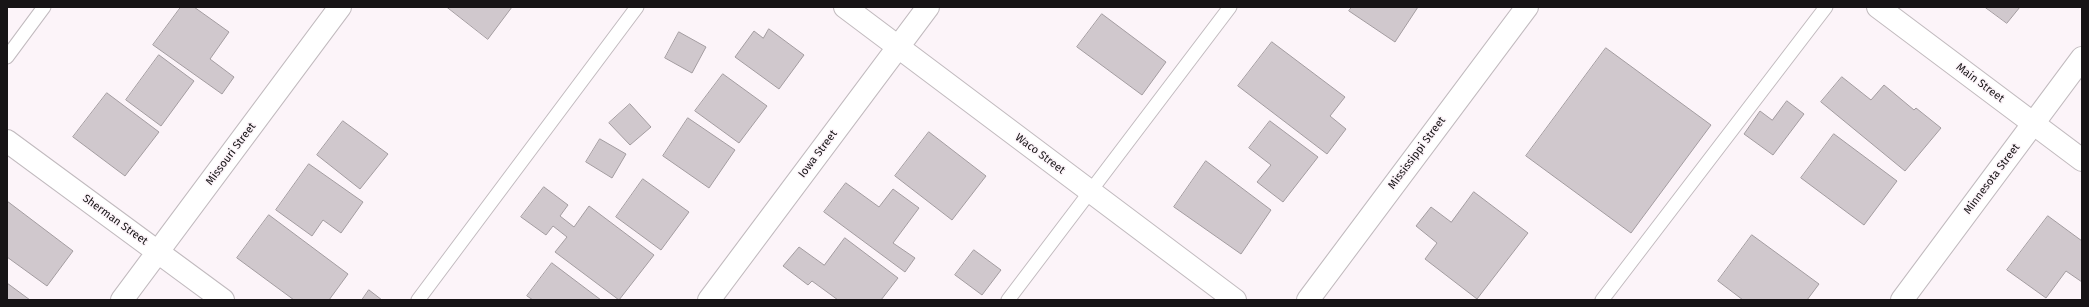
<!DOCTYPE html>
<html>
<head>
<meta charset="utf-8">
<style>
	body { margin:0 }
	#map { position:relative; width:2089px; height:307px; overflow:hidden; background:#fcf4f9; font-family:"Fira Sans",sans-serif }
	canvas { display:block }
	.frame { position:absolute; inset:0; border:8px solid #171416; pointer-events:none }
</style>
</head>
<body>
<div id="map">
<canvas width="2089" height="307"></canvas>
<div class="frame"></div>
</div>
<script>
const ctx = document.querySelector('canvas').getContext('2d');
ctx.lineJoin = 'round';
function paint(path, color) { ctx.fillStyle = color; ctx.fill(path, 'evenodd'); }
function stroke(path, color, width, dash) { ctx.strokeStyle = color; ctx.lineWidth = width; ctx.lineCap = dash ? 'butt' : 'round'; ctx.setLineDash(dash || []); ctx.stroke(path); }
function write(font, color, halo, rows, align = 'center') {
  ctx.font = font + ' "Fira Sans",sans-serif'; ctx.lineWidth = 3; ctx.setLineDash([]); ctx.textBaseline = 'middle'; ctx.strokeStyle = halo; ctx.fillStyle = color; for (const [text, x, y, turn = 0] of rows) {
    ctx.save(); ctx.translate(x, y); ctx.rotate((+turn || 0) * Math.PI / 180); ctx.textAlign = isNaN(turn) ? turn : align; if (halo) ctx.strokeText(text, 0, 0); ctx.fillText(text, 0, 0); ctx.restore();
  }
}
const building = new Path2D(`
	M181,7H194L229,32L210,59L234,77L222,94L153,45Z
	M447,7H512L488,39Z
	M1352,7H1418L1395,42L1349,11Z
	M1985,7H2020L2007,23Z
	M1102,14L1166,62L1142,95L1077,47Z
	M769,29L804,55L779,89L735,57L754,31L763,38Z
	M679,32L706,47L692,73L665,58Z
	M1272,42L1345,97L1330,116L1346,129L1327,154L1238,86Z
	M1606,48L1711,125L1631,233L1526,156Z
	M159,55L194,81L161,126L126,100Z
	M723,74L767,106L739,143L695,111Z
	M1842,77L1871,100L1884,85L1914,110L1916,108L1941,128L1905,171L1821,102Z
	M107,93L159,132L125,176L73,137Z
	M1787,101L1804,114L1773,155L1744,134L1760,111L1772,120Z
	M630,104L651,127L630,145L609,123Z
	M688,118L735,150L709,188L663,156Z
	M343,121L388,154L360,189L317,155Z
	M1270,121L1318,157L1283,202L1257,182L1271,165L1249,148Z
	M929,132L986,176L952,220L895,176Z
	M1834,134L1897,181L1864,225L1801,178Z
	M600,139L626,154L612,178L586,162Z
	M1206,161L1271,210L1241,254L1174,207Z
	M309,164L363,202L341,233L323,220L312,236L276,210Z
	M643,179L689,212L661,250L616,217Z
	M846,183L879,207L893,189L919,208L893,243L915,258L905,272L824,212Z
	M544,187L568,205L560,216L574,227L589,206L654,255L619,300L555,252L567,237L553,226L546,235L521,217Z
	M1474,192L1528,233L1477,299L1425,259L1437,243L1416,226L1431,207L1451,222Z
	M7,201L73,251L47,286L7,257Z
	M269,215L348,274L329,300H294L237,258Z
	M2048,216L2082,241V282L2066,271L2046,298L2007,270Z
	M1752,235L1819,284L1807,300H1743L1718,281Z
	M845,238L898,278L881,300H838L812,281L808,285L783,266L799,247L824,265Z
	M974,250L1001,270L982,295L955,275Z
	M552,263L601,300H533L527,296Z
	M7,283L30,300H7Z
	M369,290L382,300H362Z`);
const service = new Path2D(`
	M7,57L44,7
	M418,300L637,7
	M1008,300L1230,7
	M1602,300L1826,7`);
const minor = new Path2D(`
	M845,7L1235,300
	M7,141L223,300
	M122,300L340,7
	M709,300L928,7
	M1308,300L1527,7
	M1902,300L2082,58`);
const tertiary = new Path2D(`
	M1878,7L2082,160`);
const streetNames = [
	["Main Street",1980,83,37],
	["Mississippi Street",1417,153,-53],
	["Missouri Street",231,154,-53],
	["Iowa Street",818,154,-53],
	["Waco Street",1040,154,37],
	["Minnesota Street",1992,179,-53],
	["Sherman Street",115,220,36]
];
paint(building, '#d0c8cd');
stroke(building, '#a39ca0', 1);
stroke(service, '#c1babe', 15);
stroke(minor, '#c1babe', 24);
stroke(tertiary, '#c1babe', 24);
stroke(service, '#fff', 13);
stroke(minor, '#fff', 22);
stroke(tertiary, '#fff', 22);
write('11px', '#171416', '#fcf4f9', streetNames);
</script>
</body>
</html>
